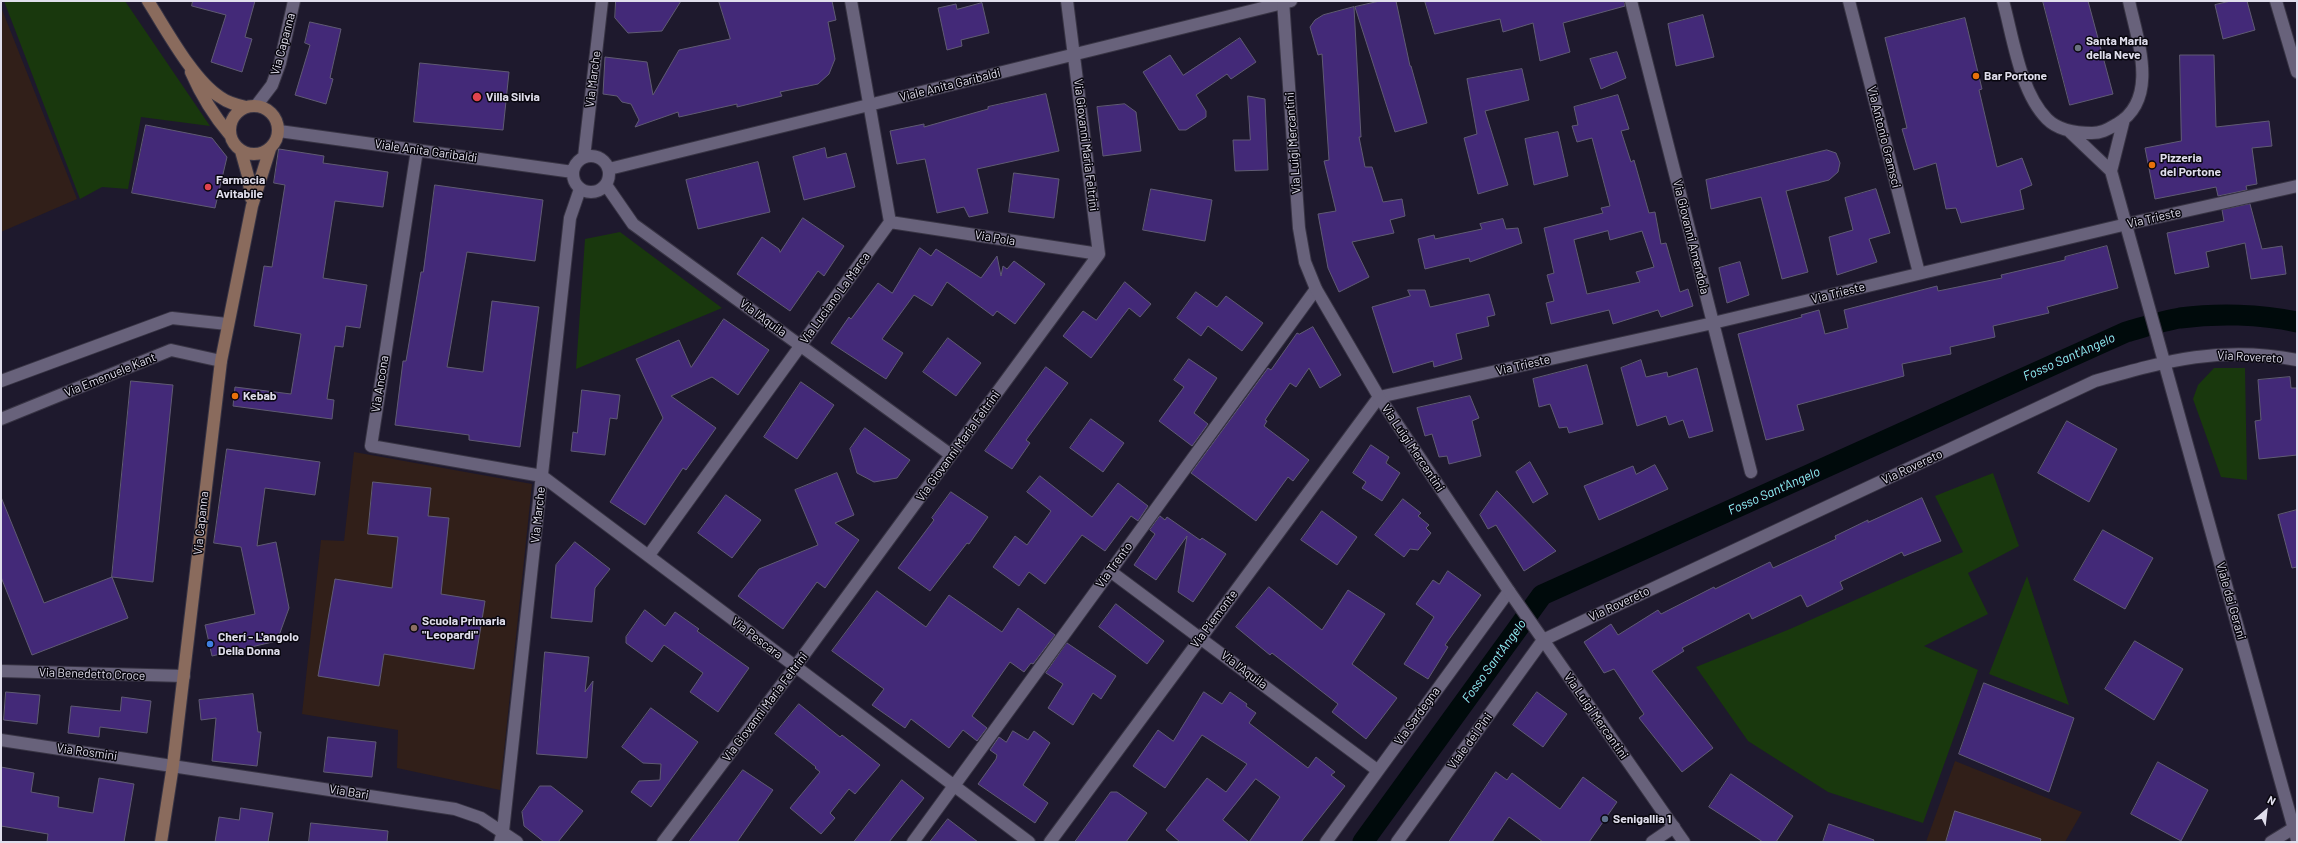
<!DOCTYPE html>
<html>
<head>
<meta charset="utf-8">
<style>
	body { margin:0 }
	#map { position:relative; width:2298px; height:843px; overflow:hidden; background:#1e192d; font-family:Barlow,sans-serif }
	canvas { display:block }
	.frame { position:absolute; inset:0; border:2px solid #e0deec; pointer-events:none }
	.north { position:absolute; left:2246px; top:791px; width:40px; height:40px; -webkit-text-stroke:3px #08060e; paint-order:stroke; rotate:28deg; font-size:11px; font-weight:700; line-height:16px; text-align:center; color:#e0deec }
	.north::after { content:''; display:block; margin:auto; width:14px; height:18px; background:#e0deec; clip-path:polygon(50% 0,100% 100%,50% 72%,0 100%) }
</style>
</head>
<body>
<div id="map">
<canvas width="2298" height="843"></canvas>
<div class="frame"></div>
<div class="north">N</div>
</div>
<script>
const ctx = document.querySelector('canvas').getContext('2d');
ctx.lineJoin = 'round';
function paint(path, color) { ctx.fillStyle = color; ctx.fill(path, 'evenodd'); }
function stroke(path, color, width, dash) { ctx.strokeStyle = color; ctx.lineWidth = width; ctx.lineCap = dash ? 'butt' : 'round'; ctx.setLineDash(dash || []); ctx.stroke(path); }
function write(font, color, halo, rows, align = 'center') {
  ctx.font = font + ' Barlow,sans-serif'; ctx.lineWidth = 3; ctx.setLineDash([]); ctx.textBaseline = 'middle'; ctx.strokeStyle = halo; ctx.fillStyle = color; for (const [text, x, y, turn = 0] of rows) {
    ctx.save(); ctx.translate(x, y); ctx.rotate((+turn || 0) * Math.PI / 180); ctx.textAlign = isNaN(turn) ? turn : align; if (halo) ctx.strokeText(text, 0, 0); ctx.fillText(text, 0, 0); ctx.restore();
  }
}
const education = new Path2D(`
	M1,7L77,199L1,232Z
	M354,452L532,484L500,790L397,768L398,730L302,714L321,540L344,541Z
	M1955,761L2082,812L2065,842H1926Z`);
const green = new Path2D(`
	M4,1H125L210,126L141,117L128,189L102,187L80,199Z
	M620,232L722,308L576,369L585,239Z
	M2214,368H2245L2247,480L2221,477L2193,399L2198,385Z
	M1993,473L2019,546L1968,573L1988,614L1924,646L1978,670L1923,823L1828,792L1748,741L1696,667L1790,629L1963,552L1935,496Z
	M2027,576L2069,705L1989,674Z`);
const canal = new Path2D(`
	M1363,842L1542,595L2126,332C2144,327 2162,321 2180,318C2217,313 2260,314 2297,322`);
const building = new Path2D(`
	M193,1H255L245,37L252,39L242,72L211,62L226,15L192,6Z
	M616,1H681L662,31L628,33L615,18Z
	M719,1H832L836,20L828,22L835,59L829,74L818,84L780,92L782,96L737,107V104L679,117L678,112L635,127L639,120L631,104L622,102L617,96L603,94L605,57L647,62L653,95L679,50L730,39Z
	M1380,1H1396L1410,66H1411L1427,123L1395,132L1355,7Z
	M1425,1H1624L1625,6L1563,23L1570,52L1540,61L1533,23L1503,32L1500,19L1435,34Z
	M2043,1H2088L2113,94L2070,105Z
	M2231,1H2247L2255,30L2223,39L2215,5Z
	M982,3L989,33L961,40L962,46L947,50L938,8L956,4L957,9Z
	M1354,7L1361,137H1359L1365,167H1372L1383,202L1402,199L1405,216L1390,220L1394,233L1352,242L1369,277L1339,292L1328,268L1318,214L1336,211L1324,161L1329,160L1322,54L1318,55L1310,27L1315,20L1323,15Z
	M1703,15L1714,57L1676,66L1668,24Z
	M1965,18L1982,89L1979,90L1997,167L2022,158L2032,185L2020,190L2024,209L1961,223L1956,208L1946,209L1936,163L1914,170L1902,129L1907,128L1885,38Z
	M310,22L341,29L330,78L333,79L326,104L295,95L310,45L305,43Z
	M1240,38L1256,62L1231,79L1227,74L1196,95L1206,111V117L1186,130H1179L1143,72L1170,55L1183,75Z
	M1617,52L1626,78L1601,89L1590,59Z
	M2180,55H2214L2216,127L2269,121L2272,146L2252,148L2257,184L2246,186L2247,190L2218,196L2216,187L2155,199L2145,148L2181,141Z
	M420,63L509,72L503,130L414,122Z
	M1522,69L1529,100L1485,111L1508,185L1478,194L1464,138L1477,134L1467,79Z
	M1046,94L1059,151L977,169L988,213L969,217L964,207L937,213L925,159L897,164L890,131L924,124V127L988,109V107Z
	M1618,95L1629,129L1621,131L1631,162L1634,160L1649,213L1655,212L1661,244L1666,243L1680,292L1688,289L1693,306L1661,317L1658,310L1613,324L1609,310L1551,324L1546,303L1554,301L1547,275L1554,273L1544,228L1603,213L1601,208L1610,206L1592,138L1577,142L1572,126L1578,125L1574,107ZM1608,231L1610,240L1642,231L1654,267L1636,272L1640,282L1587,294L1574,240Z
	M1248,96L1265,99L1268,170L1235,171L1233,140H1250Z
	M1125,104L1136,112L1141,151L1103,156L1097,107Z
	M146,125L212,138L227,157L215,208L132,193Z
	M1558,132L1568,176L1534,185L1525,139Z
	M825,148L827,158L846,153L855,187L804,200L793,157Z
	M279,149L324,156L323,163L388,172L383,207L335,201L323,278L367,285L360,328L346,326L343,347L335,346L327,399L334,400L332,419L233,406L235,387L291,394L301,334L254,326L264,266L272,267L285,185L274,183Z
	M1827,150L1836,153L1840,163L1838,172L1829,180L1786,191L1808,272L1782,279L1761,197L1711,209L1706,180Z
	M758,162L770,212L698,229L686,180Z
	M1014,173L1059,179L1054,218L1009,212Z
	M435,185L543,200L535,261L467,252L447,367L483,372L492,301L539,307L520,447L469,440V435L395,425L403,361H406L421,272H423Z
	M1151,189L1212,200L1205,241L1143,230Z
	M1876,189L1890,233L1869,239L1877,262L1837,275L1829,237L1853,230L1845,198Z
	M2250,204L2262,249L2282,246L2286,274L2251,279L2245,243L2206,252L2209,267L2175,274L2167,233L2224,221L2222,210Z
	M803,218L844,246L824,276L818,271L790,311L737,274L762,237L779,249L780,252Z
	M1503,219L1506,229L1518,228L1522,243L1470,262L1469,258L1425,269L1418,239L1434,235L1435,239L1482,229L1480,224Z
	M2107,246L2118,288L2047,307L2049,313L1993,326L1995,337L1950,347L1951,354L1902,364L1904,376L1797,405L1804,430L1766,440L1738,334L1802,317L1801,315L1819,310L1825,334L1848,328L1844,310L1937,286L1938,291L2002,278L2001,275L2065,260V257Z
	M920,248L931,256L936,249L981,278L997,256L1001,276L1003,266L1007,269L1014,261L1045,284L1015,324L997,311L993,316L947,282L932,306L914,295L882,339L903,353L886,379L831,343L849,317L851,319L878,283L892,293Z
	M1740,262L1749,295L1727,303L1719,268Z
	M1125,282L1151,304L1140,317L1129,308L1091,358L1063,336L1083,311L1096,320Z
	M1408,290H1425L1430,307L1489,294L1495,315L1487,317L1489,326L1456,334L1462,359L1434,367L1433,361L1393,373L1372,307L1410,296Z
	M1196,292L1217,307L1226,296L1263,323L1242,351L1208,326L1201,336L1177,318Z
	M724,319L769,350L738,395L712,377L671,396L716,428L686,470L683,468L645,525L610,502L663,418L636,359L679,340L691,367Z
	M1313,327L1341,375L1320,388L1309,368L1296,387L1290,383L1265,420L1267,421L1264,426L1309,460L1293,481L1288,477L1256,521L1191,473L1268,368L1271,370L1297,333L1299,334Z
	M948,338L981,363L956,396L923,372Z
	M1189,359L1217,378L1194,413L1208,424L1192,446L1159,421L1184,387L1174,380Z
	M1641,360L1646,377L1667,372L1668,377L1697,368L1713,431L1689,438L1683,420L1669,425L1666,416L1637,426L1621,368Z
	M1587,365L1603,424L1569,433L1567,427L1559,428L1550,404L1539,407L1533,379Z
	M1046,367L1068,383L1026,440L1030,443L1012,469L985,451Z
	M2290,377L2291,388H2297V455L2259,459L2255,421L2261,420L2258,380Z
	M131,381L173,385L153,582L112,577Z
	M801,382L834,405L797,459L764,437Z
	M582,390L620,395L617,419L610,418L605,455L571,451L573,432L577,433Z
	M1470,396L1479,418L1472,421L1481,456L1449,464L1447,456L1439,457L1432,434L1425,436L1417,408Z
	M1091,419L1124,443L1103,472L1070,448Z
	M2067,421L2117,449L2089,502L2038,473Z
	M865,428L910,460L897,478L874,482L857,473L850,449Z
	M1371,445L1389,457L1386,463L1400,473L1382,501L1362,488L1366,482L1353,473Z
	M227,449L320,462L315,495L265,488L257,546L276,542L289,608L277,641L212,656L205,625L255,614L241,547L214,543Z
	M1530,462L1548,494L1533,503L1516,472Z
	M1655,465L1668,489L1599,520L1584,486L1633,466L1636,474Z
	M837,473L854,515L835,523L859,540L825,588L817,582L783,629L738,596L759,569L818,545L795,490Z
	M1040,476L1092,517L1118,483L1148,506L1138,521L1131,516L1105,551L1082,535L1045,584L1029,572L1019,586L993,567L1015,536L1027,545L1051,511L1027,492Z
	M373,482L431,488L428,516L449,518L441,594L485,601L474,669L384,654L379,686L318,676L335,579L392,588L398,537L368,534Z
	M1497,491L1556,551L1524,571L1496,525L1488,529L1480,515Z
	M951,492L988,517L969,544L967,543L930,591L898,568L934,520L932,518Z
	M726,495L761,520L732,558L698,533Z
	M1,497L44,603L112,577L128,618L32,655L1,577Z
	M1922,498L1941,541L1904,556L1902,552L1840,582L1843,589L1807,607L1801,595L1752,619L1749,613L1682,648L1684,651L1652,671L1713,748L1682,772L1639,718L1644,714L1614,669L1604,673L1584,642L1611,624L1618,635L1658,610L1661,614L1714,587L1715,589L1770,562L1773,568L1836,539L1835,536L1868,520V522Z
	M1403,499L1421,513L1418,516L1429,525L1426,528L1431,533L1418,550L1410,549L1404,557L1375,535Z
	M2297,510V567L2292,568L2278,515Z
	M1322,511L1357,537L1337,565L1301,540Z
	M1160,516L1165,520L1167,517L1200,540L1202,538L1226,554L1193,602L1178,592L1187,536L1156,580L1134,565L1155,534L1150,530Z
	M2103,530L2153,558L2125,609L2074,580Z
	M575,542L610,569L595,588L592,622L551,618L556,565Z
	M1448,571L1481,595L1445,645L1448,647L1428,679L1404,664L1434,617L1416,604L1433,580L1439,584Z
	M1269,587L1322,630L1348,590L1385,614L1352,664L1397,698L1366,739L1332,712L1338,704L1272,653L1270,655L1236,627Z
	M877,591L926,627L949,595L1002,632L1018,608L1055,635L1033,664L1031,663L1024,672L1010,662L972,716L987,728L977,741L963,730L949,748L911,719L905,728L872,705L884,689L832,651Z
	M1116,604L1164,641L1147,664L1099,627Z
	M645,610L665,626L675,612L699,629L697,631L749,668L718,712L690,692L703,673L664,645L652,662L626,643V637Z
	M2135,641L2183,669L2154,720L2105,689Z
	M1067,643L1116,676L1101,699L1093,693L1073,725L1048,708L1063,684L1046,673Z
	M545,652L589,657L585,692L593,681L587,758L537,754Z
	M1984,683L2074,718L2049,792L1959,754Z
	M6,692L40,695L37,724L4,720Z
	M1204,692L1222,704L1230,692L1247,704L1246,706L1256,713L1249,723L1308,768L1316,757L1335,772L1331,775L1345,786L1301,842H1180L1166,830L1207,778L1226,792L1247,764L1202,735L1165,788L1133,766L1158,730L1173,741ZM1256,779L1280,797L1249,842L1223,820Z
	M1537,692L1567,714L1543,747L1513,725Z
	M253,694L258,732H261L257,766L212,761L216,718L201,720L199,700Z
	M122,697L151,701L147,733L100,727L99,737L68,733L71,706L120,711Z
	M799,704L840,737L842,735L880,765L855,794L849,789L830,813L835,818L821,834L790,808L820,772L815,768L816,767L775,734Z
	M651,708L698,742L651,807L631,792L639,781L660,780L661,764L643,763L622,747Z
	M1013,731L1028,740L1034,731L1050,743L1023,785L1048,803L1035,823L978,784L996,759L997,755L990,750L999,737L1006,742Z
	M328,737L376,742L372,777L324,772Z
	M2158,762L2208,790L2181,841L2131,814Z
	M1,767L34,773L31,792L59,797L58,807L93,813L99,778L134,784L124,842H47L48,834L1,826Z
	M743,770L773,790L737,842H689Z
	M1496,772L1507,780L1512,773L1560,809L1583,777L1617,802L1589,842H1543L1509,817L1492,842H1449Z
	M1731,774L1793,816L1776,842H1763L1709,807Z
	M902,780L924,798L889,842H854Z
	M540,786H551L583,811L558,842H544L524,826L522,812Z
	M1111,792H1117L1147,813L1126,842H1075Z
	M241,808L273,813L268,842H215L219,817L239,820Z
	M1955,811L2041,839L2040,842H1946Z
	M948,819L978,842H930Z
	M311,823L388,831L387,842H309Z
	M1829,824L1874,840L1873,842H1823Z`);
const minor = new Path2D(`
	M1631,1L1751,472
	M1849,1L1919,273
	M2276,1L2297,72
	M279,131L573,172
	M417,150L371,446L542,476L1029,842
	M573 174a18 18 0 1 1 36 0a18 18 0 1 1-36 0Z
	M584,157L602,1
	M609,169L1291,1
	M606,185L633,224L951,455
	M890,222L1099,254
	M1,381L172,318L227,324
	M1,419L171,350L221,361
	M649,555L890,222L851,1
	M1110,571L1377,770
	M1,671L184,676
	M1,740L455,809L481,818L517,842
	M500,842L503,831L570,218L580,189
	M663,842L795,667L1099,254L1067,1
	M913,842L1316,289
	M1050,842L1379,397L1713,323L2127,224L2297,186
	M1326,842L1509,591
	M1652,842L1674,827
	M2271,842L2297,826`);
const tertiary = new Path2D(`
	M1283,1L1299,228L1305,262L1316,289L1379,397L1509,591L1684,842
	M2003,1C2013,37 2020,92 2047,119C2059,131 2076,133 2092,133C2102,133 2108,129 2117,124C2160,99 2137,39 2129,1
	M256,106L272,85L280,63L294,1
	M2124,119L2111,171L2297,840
	M2071,133L2111,171
	M1397,842L1543,640L2095,381C2166,361 2222,345 2297,360`);
const secondary = new Path2D(`
	M148,1C166,29 193,80 220,97C228,103 237,105 246,107
	M191,72C201,95 214,116 230,135
	M230 130a24 24 0 1 1 48 0a24 24 0 1 1-48 0Z
	M241,151L248,176L251,198
	M161,842L173,765L221,361L252,206L270,149`);
const markers = [
	[2078,48,4,"#6b7280"],
	[1976,76,4,"#e8710a"],
	[477,97,5,"#e0444e"],
	[2152,165,4,"#e8710a"],
	[208,187,4,"#e0444e"],
	[235,396,4,"#e8710a"],
	[414,628,4,"#8d6e63"],
	[210,644,4,"#3f7fe0"],
	[1605,819,4,"#5c6f8a"]
];
const poiNames = [
	["Santa Maria",2086,41],
	["della Neve",2086,55],
	["Bar Portone",1984,76],
	["Villa Silvia",486,97],
	["Pizzeria",2160,158],
	["del Portone",2160,172],
	["Farmacia",216,180],
	["Avitabile",216,194],
	["Kebab",243,396],
	["Scuola Primaria",422,621],
	["\"Leopardi\"",422,635],
	["Cherí - L'angolo",218,637],
	["Della Donna",218,651],
	["Senigallia 1",1613,819]
];
const streetNames = [
	["Via Capanna",283,44,-75],
	["Via Marche",593,79,-83],
	["Viale Anita Garibaldi",950,85,-14],
	["Via Antonio Gramsci",1884,137,76],
	["Via Luigi Mercantini",1293,143,-94],
	["Via Giovanni Maria Feltrini",1086,145,83],
	["Viale Anita Garibaldi",426,151,8],
	["Via Trieste",2154,218,-13],
	["Via Giovanni Amendola",1691,237,76],
	["Via Pola",995,238,9],
	["Via Trieste",1838,293,-14],
	["Via Luciano La Marca",835,298,-54],
	["Via l'Aquila",763,318,36],
	["Via Rovereto",2250,357,3],
	["Via Trieste",1523,365,-13],
	["Via Emenuele Kant",110,375,-22],
	["Via Ancona",380,384,-81],
	["Via Giovanni Maria Feltrini",958,446,-54],
	["Via Luigi Mercantini",1413,448,56],
	["Via Rovereto",1912,467,-25],
	["Via Marche",538,515,-84],
	["Via Capanna",201,523,-84],
	["Via Trento",1114,565,-54],
	["Viale dei Gerani",2231,601,74],
	["Via Rovereto",1619,604,-25],
	["Via Piemonte",1214,619,-53],
	["Via Pescara",757,638,37],
	["Via l'Aquila",1244,670,37],
	["Via Benedetto Croce",92,674,2],
	["Via Giovanni Maria Feltrini",765,707,-53],
	["Via Sardegna",1417,716,-54],
	["Via Luigi Mercantini",1596,716,55],
	["Viale dei Pini",1470,741,-54],
	["Via Rosmini",87,752,8],
	["Via Bari",349,792,9]
];
const waterNames = [
	["Fosso Sant'Angelo",2069,357,-24],
	["Fosso Sant'Angelo",1774,491,-24],
	["Fosso Sant'Angelo",1494,661,-54]
];
paint(education, '#311f19');
paint(green, '#19380d');
stroke(canal, '#000a0b', 21);
paint(building, '#432978');
stroke(building, '#605b73', 1);
stroke(minor, '#383444', 14);
stroke(tertiary, '#383444', 14);
stroke(secondary, '#383444', 14);
stroke(minor, '#68627b', 12);
stroke(tertiary, '#68627b', 12);
stroke(secondary, '#8a6b5d', 12);
for (const [x, y, r, color] of markers) { const dot = new Path2D(); dot.arc(x, y, r, 0, 2 * Math.PI); ctx.fillStyle = color; ctx.fill(dot); stroke(dot, '#08060e', 1.5); }
write('bold 12px', '#e0deec', '#08060e', poiNames, 'left');
write('12px', '#e0deec', '#08060e', streetNames);
write('italic 13px', '#91f6fb', '#08060e', waterNames);
</script>
</body>
</html>
